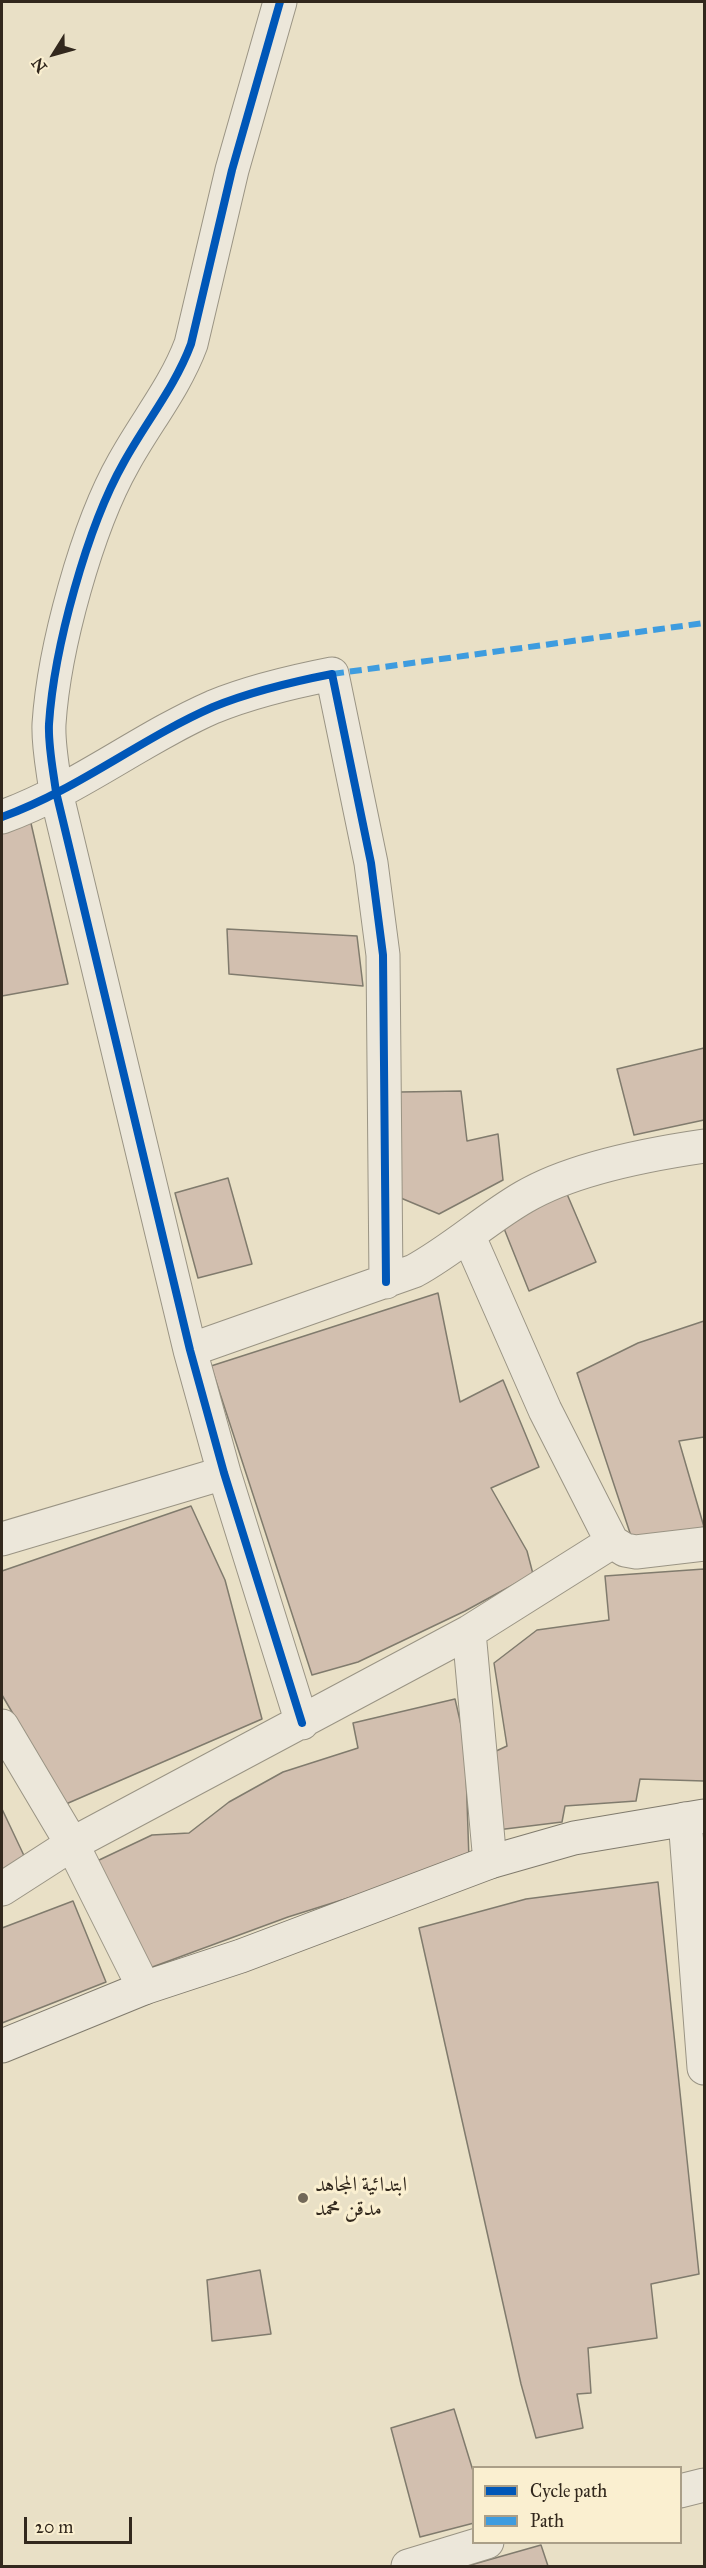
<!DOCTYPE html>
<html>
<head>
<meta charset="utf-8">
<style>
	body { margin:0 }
	#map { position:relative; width:706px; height:2568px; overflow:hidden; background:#e9e0c6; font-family:"IM FELL Great Primer",serif }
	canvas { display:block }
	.frame { position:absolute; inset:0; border:3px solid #32281d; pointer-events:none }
	.legend { position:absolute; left:472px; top:2466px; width:210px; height:78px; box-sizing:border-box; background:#faefd0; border:2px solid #aa9f88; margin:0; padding:8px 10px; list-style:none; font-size:18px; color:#32281d }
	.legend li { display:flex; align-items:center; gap:12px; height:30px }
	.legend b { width:30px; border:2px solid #aa9f88 }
	.north { position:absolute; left:24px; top:24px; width:60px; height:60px; -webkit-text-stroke:4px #faefd0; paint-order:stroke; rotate:233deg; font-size:16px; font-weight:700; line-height:24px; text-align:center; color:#32281d }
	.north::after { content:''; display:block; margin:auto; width:21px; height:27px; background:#32281d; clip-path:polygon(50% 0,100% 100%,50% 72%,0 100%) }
	.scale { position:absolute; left:24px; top:2517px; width:108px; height:27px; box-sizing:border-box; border:3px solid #32281d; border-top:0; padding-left:8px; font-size:18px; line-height:21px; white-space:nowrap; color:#32281d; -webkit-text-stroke:4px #faefd0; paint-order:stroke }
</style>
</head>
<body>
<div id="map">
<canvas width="706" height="2568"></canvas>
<div class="frame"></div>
<ul class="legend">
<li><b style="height:8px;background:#0057b8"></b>Cycle path</li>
<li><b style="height:8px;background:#3e9cdf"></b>Path</li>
</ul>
<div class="north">N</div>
<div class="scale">20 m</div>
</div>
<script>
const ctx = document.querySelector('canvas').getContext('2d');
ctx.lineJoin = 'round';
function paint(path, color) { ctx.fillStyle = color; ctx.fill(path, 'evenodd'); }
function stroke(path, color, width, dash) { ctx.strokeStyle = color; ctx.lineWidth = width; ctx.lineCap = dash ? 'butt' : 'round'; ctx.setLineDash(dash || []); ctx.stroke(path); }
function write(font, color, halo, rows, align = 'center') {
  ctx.font = font + ' "IM FELL Great Primer",Amiri,serif'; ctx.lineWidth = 6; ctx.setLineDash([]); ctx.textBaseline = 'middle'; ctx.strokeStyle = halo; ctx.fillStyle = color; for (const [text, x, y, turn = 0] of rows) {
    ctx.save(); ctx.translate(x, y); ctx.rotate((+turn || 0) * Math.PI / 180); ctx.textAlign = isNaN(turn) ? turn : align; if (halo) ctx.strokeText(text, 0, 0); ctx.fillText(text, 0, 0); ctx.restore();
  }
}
const building = new Path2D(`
	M30,819L68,984L2,996V826Z
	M227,929L357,936L363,986L229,974Z
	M704,1048V1120L634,1135L617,1069Z
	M461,1091L467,1141L498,1134L503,1180L439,1214L396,1196L400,1092Z
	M228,1178L252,1264L198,1278L175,1193Z
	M564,1187L596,1262L529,1291L499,1216Z
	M438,1293L460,1402L503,1380L539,1467L491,1488L527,1551L533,1574L465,1611L358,1662L312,1675L211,1366Z
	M704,1321V1437L679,1441L704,1527L634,1545L577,1373L638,1343Z
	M191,1506L225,1580L262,1719L66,1804L2,1695V1571Z
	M704,1569V1781L640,1779L636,1801L565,1806L562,1822L497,1830L494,1752L507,1746L494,1663L537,1630L609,1620L605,1576Z
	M455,1699L465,1742L469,1860L288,1917L147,1969L97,1861L152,1835L189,1833L229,1802L283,1772L358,1748L353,1723Z
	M2,1809L27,1862L2,1876Z
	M658,1882L699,2274L651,2284L657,2338L588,2348L591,2393L577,2394L583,2428L536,2438L521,2384L419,1928L526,1899Z
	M73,1901L106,1982L2,2023V1928Z
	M260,2270L271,2334L212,2341L207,2280Z
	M454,2409L474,2474V2523L420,2537L391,2428Z
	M541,2545L548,2566H467Z`);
const street = new Path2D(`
	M280,2L232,170L191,344C175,387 146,422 124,462C87,527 54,648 49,724C48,746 53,769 56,792L190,1350L224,1473L302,1723
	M2,817C77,790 140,739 213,707C252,691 291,682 332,674L371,863L383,955L386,1282
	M469,1237L545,1410L612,1542L625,1550L636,1552L704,1544
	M190,1350L414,1271C454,1249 486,1219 524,1197C573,1168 649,1154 704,1146
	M2,1539L224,1473
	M469,1632L490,1862
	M2,1726L72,1844L144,1988
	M685,1819L704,2068
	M2,1889L72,1844L469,1632L612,1542
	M680,2491L704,2485
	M408,2566L487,2542`);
const secondary = new Path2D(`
	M2,2046L144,1988L241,1956L490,1862L574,1838L704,1816`);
const quiet = new Path2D(`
	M332,674L704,623`);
const cycleway = new Path2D(`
	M280,2L232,170L191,344C175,387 146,422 124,462C87,527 54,648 49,724C48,746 53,769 56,792L190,1350L224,1473L302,1723
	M2,817C77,790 140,739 213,707C252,691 291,682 332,674L371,863L383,955L386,1282`);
const markers = [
	[303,2198,6,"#726858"]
];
const poiNames = [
	["ابتدائية المجاهد",315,2186],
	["مدقن محمد",315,2210]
];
paint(building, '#d2bfaf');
stroke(building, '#807b6d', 1.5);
stroke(street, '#9a9484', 35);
stroke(secondary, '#807b6d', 35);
stroke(street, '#ece7da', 33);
stroke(secondary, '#ece7da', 33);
stroke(quiet, '#3e9cdf', 6, [12, 6]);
stroke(cycleway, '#0057b8', 8);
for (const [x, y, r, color] of markers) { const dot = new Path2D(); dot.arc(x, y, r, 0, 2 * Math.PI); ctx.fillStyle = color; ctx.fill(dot); stroke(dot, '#faefd0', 2); }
write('21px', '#32281d', '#faefd0', poiNames, 'left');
</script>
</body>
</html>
